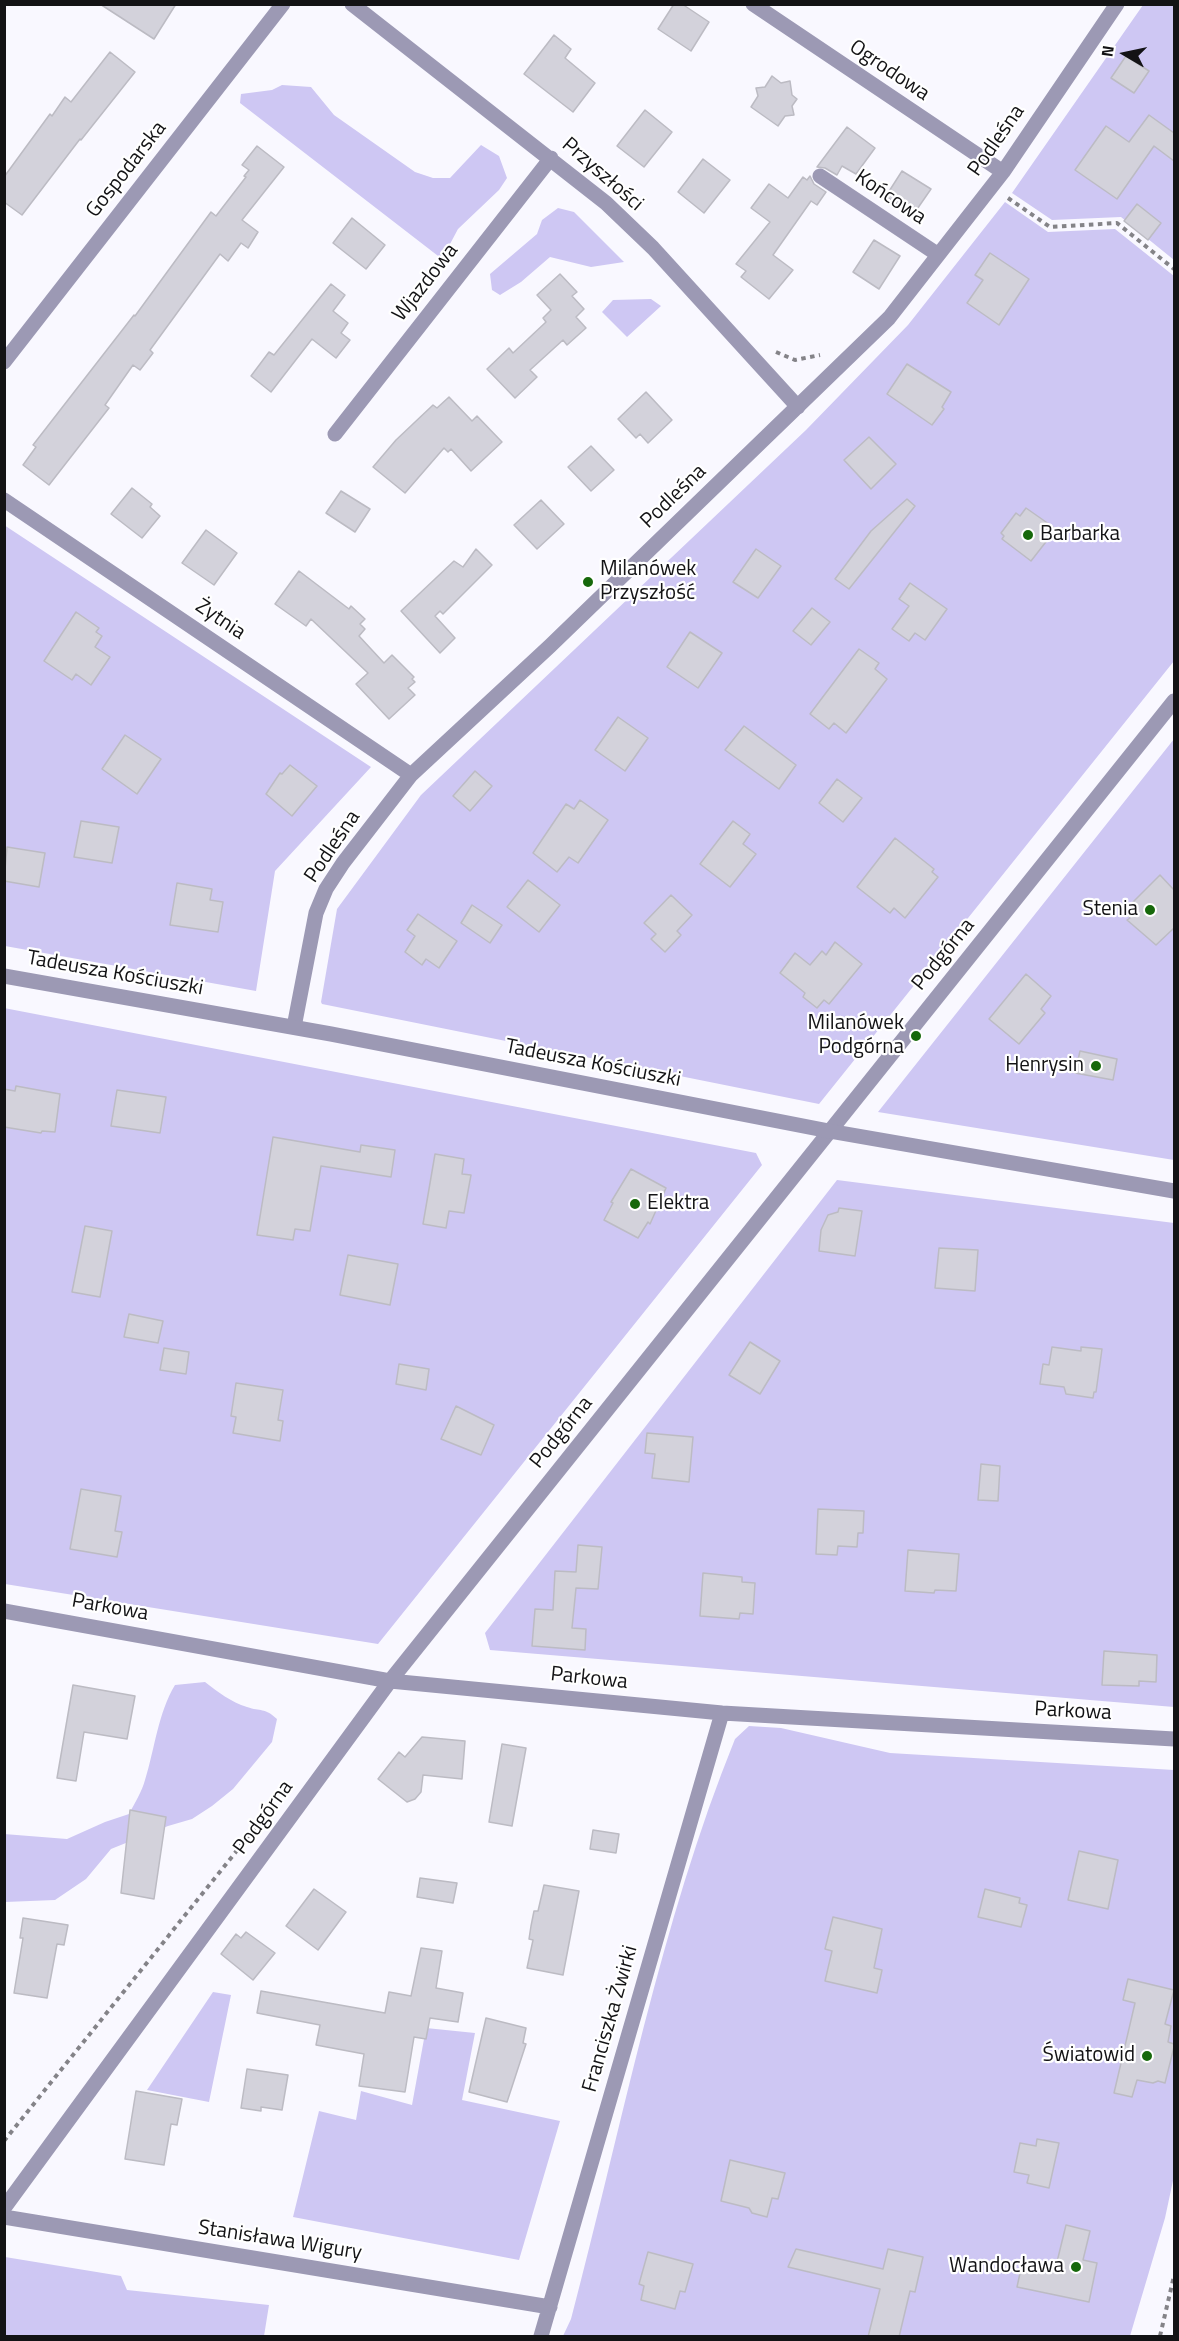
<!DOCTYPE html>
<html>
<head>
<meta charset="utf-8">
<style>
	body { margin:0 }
	#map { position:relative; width:1179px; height:2341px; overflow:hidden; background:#f9f8ff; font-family:"Titillium Web",sans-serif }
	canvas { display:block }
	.frame { position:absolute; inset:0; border:6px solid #131315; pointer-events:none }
	.north { position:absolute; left:1095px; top:24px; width:60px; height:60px; -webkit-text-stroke:4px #fff; paint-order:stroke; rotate:279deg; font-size:16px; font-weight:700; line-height:24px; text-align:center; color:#131315 }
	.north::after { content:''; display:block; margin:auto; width:21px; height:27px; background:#131315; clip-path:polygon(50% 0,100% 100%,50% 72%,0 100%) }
</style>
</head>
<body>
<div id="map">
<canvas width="1179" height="2341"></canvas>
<div class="frame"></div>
<div class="north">N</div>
</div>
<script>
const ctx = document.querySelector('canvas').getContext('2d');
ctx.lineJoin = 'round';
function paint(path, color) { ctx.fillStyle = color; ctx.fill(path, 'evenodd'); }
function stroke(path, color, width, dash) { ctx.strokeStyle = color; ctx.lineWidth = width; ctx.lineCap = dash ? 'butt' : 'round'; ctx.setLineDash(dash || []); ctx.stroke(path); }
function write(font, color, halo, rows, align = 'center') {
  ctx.font = font + ' "Titillium Web",sans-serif'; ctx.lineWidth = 4.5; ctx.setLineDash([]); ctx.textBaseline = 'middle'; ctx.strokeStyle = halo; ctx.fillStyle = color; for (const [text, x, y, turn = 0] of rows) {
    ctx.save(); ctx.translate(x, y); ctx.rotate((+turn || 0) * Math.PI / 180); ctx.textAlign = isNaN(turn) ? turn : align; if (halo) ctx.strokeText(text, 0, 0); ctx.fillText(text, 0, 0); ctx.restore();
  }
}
const green = new Path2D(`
	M1143,5H1174V260L1121,217L1052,220L1012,193Z
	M282,85L311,87L334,115L415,172L433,178H450L481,145L499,156L507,178L499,190L458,229L442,259L240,103L241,94L272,90Z
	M1005,202L1048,232L1115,229L1174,276V661L819,1104L322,1004L321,1002L337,909L421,795L806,430L908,325Z
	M558,208L574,212L624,262L591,267L550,257L521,282L500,295L492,290L490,274L537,234L542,220Z
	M651,299L661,306L627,337L602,312L613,300Z
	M4,525L371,767L275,871L256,991L5,946Z
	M1174,739V1160L878,1112Z
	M4,1008L756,1153L762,1165L378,1644L5,1584Z
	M837,1180L1174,1223V1707L490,1650L485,1633Z
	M205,1682C218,1692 231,1702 247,1707C261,1712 264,1707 277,1719L272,1742L233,1789L212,1806L192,1819L168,1826L111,1849L86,1879L55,1900L5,1902L4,1834L67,1839L105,1822L129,1814C135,1803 142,1791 145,1780C155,1748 158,1713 175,1685Z
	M749,1726L781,1728L890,1753L1174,1770V2176L1165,2218L1130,2336H563L571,2319C622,2126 660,1924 735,1739Z
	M213,1992L231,1995L209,2102L147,2090Z
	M426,2028L475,2033L462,2100L560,2121L519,2260L293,2217L319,2111L356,2120L361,2091L412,2105Z
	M5,2257L121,2276L127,2290L269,2305L264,2336H5Z`);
const building = new Path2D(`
	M100,4H176L154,39Z
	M674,4H682L709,22L691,51L658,29Z
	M554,35L571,49L565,58L595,83L573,112L524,74Z
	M110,52L135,72L81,140L80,139L22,215L4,202V177L50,114L52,116L65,97L71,102Z
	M1126,56L1149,71L1134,93L1111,78Z
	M772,76L781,83L790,81L792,95L797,99L792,106L794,115L785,116L778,126L751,107L758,96L756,88L765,87Z
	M645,110L672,132L644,167L617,146Z
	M1149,115L1174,133V161L1154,146L1117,199L1075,170L1106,126L1129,142Z
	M847,127L875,148L856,174L842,166L837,175L825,168L817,167Z
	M257,146L284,167L242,220L258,232L248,248L241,243L228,261L220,254L150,350L153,353L140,370L133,365L105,405L109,408L49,485L23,465L36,447L33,445L134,315L135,316L211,212L216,216L246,177L244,176L249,170L242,165Z
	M703,159L730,180L704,213L678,192Z
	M902,171L931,189L913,215L886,196Z
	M810,176L814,184L826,192L817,205L811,201L773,255L793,270L769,299L741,277L746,271L736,264L770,222L751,208L769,184L788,198L803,177L807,180Z
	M1137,204L1161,223L1148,240L1124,221Z
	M352,218L385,245L366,269L333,243Z
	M874,240L900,256L879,289L853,272Z
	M990,253L1029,279L999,325L967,303L983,280L975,275Z
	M560,274L577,292L572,296L584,309L576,317L586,328L567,345L563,340L530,370L537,377L515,398L487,369L509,348L513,353L546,322L543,318L551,310L537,295Z
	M331,284L345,295L333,311L348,323L341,333L350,340L336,358L312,339L271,392L251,376L269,352L274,355Z
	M907,364L951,392L942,407L944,409L932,425L887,394Z
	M646,392L672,420L648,443L640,434L636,438L618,419Z
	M449,397L472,421L477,416L502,442L471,471L451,449L448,452L444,448L405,493L373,467L396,440L433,405L437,408Z
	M869,437L896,464L871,489L844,460Z
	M591,446L614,470L591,491L568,467Z
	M132,488L152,504L150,507L160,516L142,538L111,514Z
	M341,491L370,509L355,532L326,513Z
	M907,499L915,506L849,589L835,579L871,531Z
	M541,500L564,524L537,549L514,525Z
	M1026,508L1056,529L1031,561L1002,539L1004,536L1001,533L1016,513L1020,516Z
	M206,530L237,553L214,585L182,563Z
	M476,549L492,565L443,614L440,611L435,616L455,638L440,653L401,611L454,561L463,567Z
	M756,549L781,566L758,598L733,582Z
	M299,571L349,609L351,606L365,619L360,624L365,629L359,636L384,663L392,655L414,677L412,679L415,682L408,688L415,695L389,719L356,684L368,673L311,619L306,626L275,604Z
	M910,583L947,609L925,640L915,633L909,641L892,629L909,606L899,599Z
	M812,608L830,622L811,645L793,631Z
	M76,612L99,628L96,632L102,636L95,647L110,657L91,685L76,674L72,680L44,661Z
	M690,632L722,653L698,688L667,667Z
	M859,649L879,663L875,669L887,679L846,733L834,723L829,729L810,714Z
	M618,717L648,738L625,771L595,750Z
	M744,726L796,765L779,789L725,750Z
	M125,735L161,759L137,794L102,769Z
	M290,765L317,786L292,816L266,794L280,773L282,774Z
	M475,771L492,786L470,811L453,796Z
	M837,779L862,798L843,822L819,803Z
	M580,800L608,820L578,863L569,857L557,872L533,853L566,804L574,809Z
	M81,821L119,827L112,863L74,857Z
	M733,821L750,834L743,844L756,854L730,887L700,864Z
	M895,838L934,869L932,872L938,877L905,918L894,908L890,913L857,887Z
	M7,847L45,853L39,887L4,881Z
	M1160,875L1174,890V928L1156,945L1127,920L1130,918L1125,910Z
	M528,880L560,905L539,932L507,907Z
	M177,883L212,889L210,900L223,902L218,932L170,925Z
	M671,895L692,915L677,931L681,935L665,952L651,939L656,934L644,923Z
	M472,905L502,925L490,943L461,923Z
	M418,914L457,941L439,968L426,959L422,965L405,952L415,936L407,930Z
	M835,942L862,964L829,1004L824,1000L817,1008L803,997L805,993L780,973L795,953L810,965L822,951L826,955Z
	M1026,974L1051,996L1041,1009L1045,1013L1019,1044L989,1019Z
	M1080,1051L1117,1059L1113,1080L1075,1073Z
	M16,1086L60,1094L55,1132L42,1131L41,1133L4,1127V1089L15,1091Z
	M117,1090L166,1097L160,1133L111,1126Z
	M273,1137L360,1152L361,1145L395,1150L391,1177L321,1166L310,1231L295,1229L293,1240L257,1235Z
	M435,1154L464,1159L462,1174L471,1175L464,1213L449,1211L446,1228L423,1224Z
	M631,1169L666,1188L650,1224L648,1222L638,1238L604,1220L613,1203L611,1202Z
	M839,1208L862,1211L855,1256L819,1251L821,1230L828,1215L838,1212Z
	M85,1226L112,1231L100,1297L72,1292Z
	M939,1248L978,1250L975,1291L935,1288Z
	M348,1255L398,1264L390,1305L340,1295Z
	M129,1314L163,1321L158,1343L124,1337Z
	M750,1342L780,1361L760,1394L729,1375Z
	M1052,1347L1081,1351V1347L1102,1349L1096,1392H1094L1093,1398L1066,1394L1064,1387L1040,1384L1043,1364L1049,1365Z
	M164,1348L189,1352L186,1374L160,1370Z
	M399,1364L429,1369L426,1390L396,1384Z
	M236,1383L283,1390L278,1420L283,1421L280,1441L233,1433L236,1417L231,1416Z
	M456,1406L494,1425L481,1455L441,1439Z
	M647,1433L693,1437L689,1482L652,1478L655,1454L645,1453Z
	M981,1464L1000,1466L998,1501L978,1500Z
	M81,1489L121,1496L115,1531L122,1532L117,1557L70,1549Z
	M818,1509L864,1511L863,1533H858L857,1547L838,1546L837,1555L816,1554Z
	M578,1545L602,1547L598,1589L576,1588L572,1628L586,1629L585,1650L532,1646L535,1609L553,1610L555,1571L576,1572Z
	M908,1550L959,1554L956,1591L935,1590L934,1593L905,1591Z
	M703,1573L742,1577V1582L755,1583L753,1614L740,1613L739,1619L700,1616Z
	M1104,1651L1157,1655L1156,1682L1139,1681V1686L1102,1685Z
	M73,1685L135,1696L127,1739L84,1732L76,1781L57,1778Z
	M422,1737L465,1741L462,1779L423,1775L421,1792L415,1799L407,1802L378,1779L399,1752L405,1757Z
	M502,1744L526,1748L512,1826L489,1822Z
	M130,1810L166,1817L154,1899L121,1893Z
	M593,1830L619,1834L616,1853L590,1849Z
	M1079,1851L1118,1860L1108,1909L1068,1900Z
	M420,1878L457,1883L453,1903L417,1897Z
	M544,1885L579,1891L563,1975L527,1968L533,1940L529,1939L531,1926L534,1911H538Z
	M314,1889L346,1912L318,1950L286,1926Z
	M985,1889L1020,1898L1019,1903L1027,1905L1021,1927L978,1917Z
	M833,1917L882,1929L874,1968L882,1970L877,1993L825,1981L832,1951L825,1949Z
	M23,1918L68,1925L64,1945L57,1944L47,1998L14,1993L23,1938H20Z
	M246,1932L275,1953L253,1980L221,1954L236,1934L241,1938Z
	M421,1948L442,1951L436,1988L463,1993L458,2022L430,2018L426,2039L414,2037L405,2092L359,2086L364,2054L316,2045L320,2025L257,2013L261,1991L385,2013L389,1992L411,1996Z
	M1128,1979L1174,1990L1165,2024L1171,2026L1168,2042L1174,2044V2047L1165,2083L1158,2081L1153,2083L1137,2080L1132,2097L1114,2093L1135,2003L1123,2000Z
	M486,2018L526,2028L523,2043L526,2044L507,2102L469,2092Z
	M247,2069L288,2075L282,2110L261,2107V2111L241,2108Z
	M136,2091L182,2099L177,2125L171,2124L164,2165L125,2159Z
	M1037,2139L1059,2143L1049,2188L1027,2183L1029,2175L1014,2172L1020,2143L1036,2146Z
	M730,2160L785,2173L778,2199L772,2198L767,2217L752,2213L749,2208L721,2201Z
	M1066,2225L1090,2231L1083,2260L1097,2263L1089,2302L1017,2287L1022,2264L1055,2270Z
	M796,2249L883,2269L888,2249L923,2257L915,2292L910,2291L899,2337H868L880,2289L788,2267Z
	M648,2252L693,2264L685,2292L680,2291L675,2309L641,2300L644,2286L639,2284Z`);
const path = new Path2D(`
	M1008,198L1050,227L1117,223L1174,269
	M776,352L795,360L820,355
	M4,2141L259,1823
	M1160,2336L1174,2276`);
const minor = new Path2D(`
	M352,4L606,203L653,248L798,407
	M753,4L1003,172
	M820,176L937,254
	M4,362L283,4
	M335,434L551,158
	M4,500L411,775
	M294,1027L316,913L326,889L343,863L411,775L550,646L889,318L1003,172L1117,4
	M4,1611L390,1681L722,1713L1174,1739
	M4,2208L390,1681L1174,701
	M4,2217L550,2307
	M541,2336L722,1713`);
const tertiary = new Path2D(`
	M4,976L331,1034L829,1131L1174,1191`);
const markers = [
	[1028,535,6,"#16680b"],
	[588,582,6,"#16680b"],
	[1150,910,6,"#16680b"],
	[916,1036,6,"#16680b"],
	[1096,1066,6,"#16680b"],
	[635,1204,6,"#16680b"],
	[1147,2056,6,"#16680b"],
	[1076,2267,6,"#16680b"]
];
const streetNames = [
	["Ogrodowa",889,71,34],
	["Podleśna",997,141,-55],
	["Gospodarska",127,170,-52],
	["Przyszłości",602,175,41],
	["Końcowa",890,198,34],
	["Wjazdowa",426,283,-52],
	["Podleśna",674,497,-44],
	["Żytnia",220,620,34],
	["Podleśna",333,847,-56],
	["Podgórna",944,955,-51],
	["Tadeusza Kościuszki",115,974,10],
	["Tadeusza Kościuszki",593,1064,11],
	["Podgórna",562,1433,-51],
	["Parkowa",110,1608,10],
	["Parkowa",589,1679,6],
	["Parkowa",1073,1712,3],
	["Podgórna",264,1818,-54],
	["Franciszka Żwirki",611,2019,-74],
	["Stanisława Wigury",280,2241,9]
];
const poiNames = [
	["Barbarka",1040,535,"left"],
	["Milanówek",600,570,"left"],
	["Przyszłość",600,594,"left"],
	["Stenia",1138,910],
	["Milanówek",904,1024],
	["Podgórna",904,1048],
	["Henrysin",1084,1066],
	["Elektra",647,1204,"left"],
	["Światowid",1135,2056],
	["Wandocława",1064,2267]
];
paint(green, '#cec7f3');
paint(building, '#d3d2db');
stroke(building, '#bcbbc3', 1.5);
stroke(path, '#848388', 4, [4.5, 4.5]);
stroke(minor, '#9c99b4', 15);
stroke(tertiary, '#9c99b4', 15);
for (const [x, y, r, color] of markers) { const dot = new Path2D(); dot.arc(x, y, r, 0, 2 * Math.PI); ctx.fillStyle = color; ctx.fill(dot); stroke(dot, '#fff', 2); }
write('21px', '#131315', '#fff', streetNames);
write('21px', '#131315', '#fff', poiNames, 'right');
</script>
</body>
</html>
